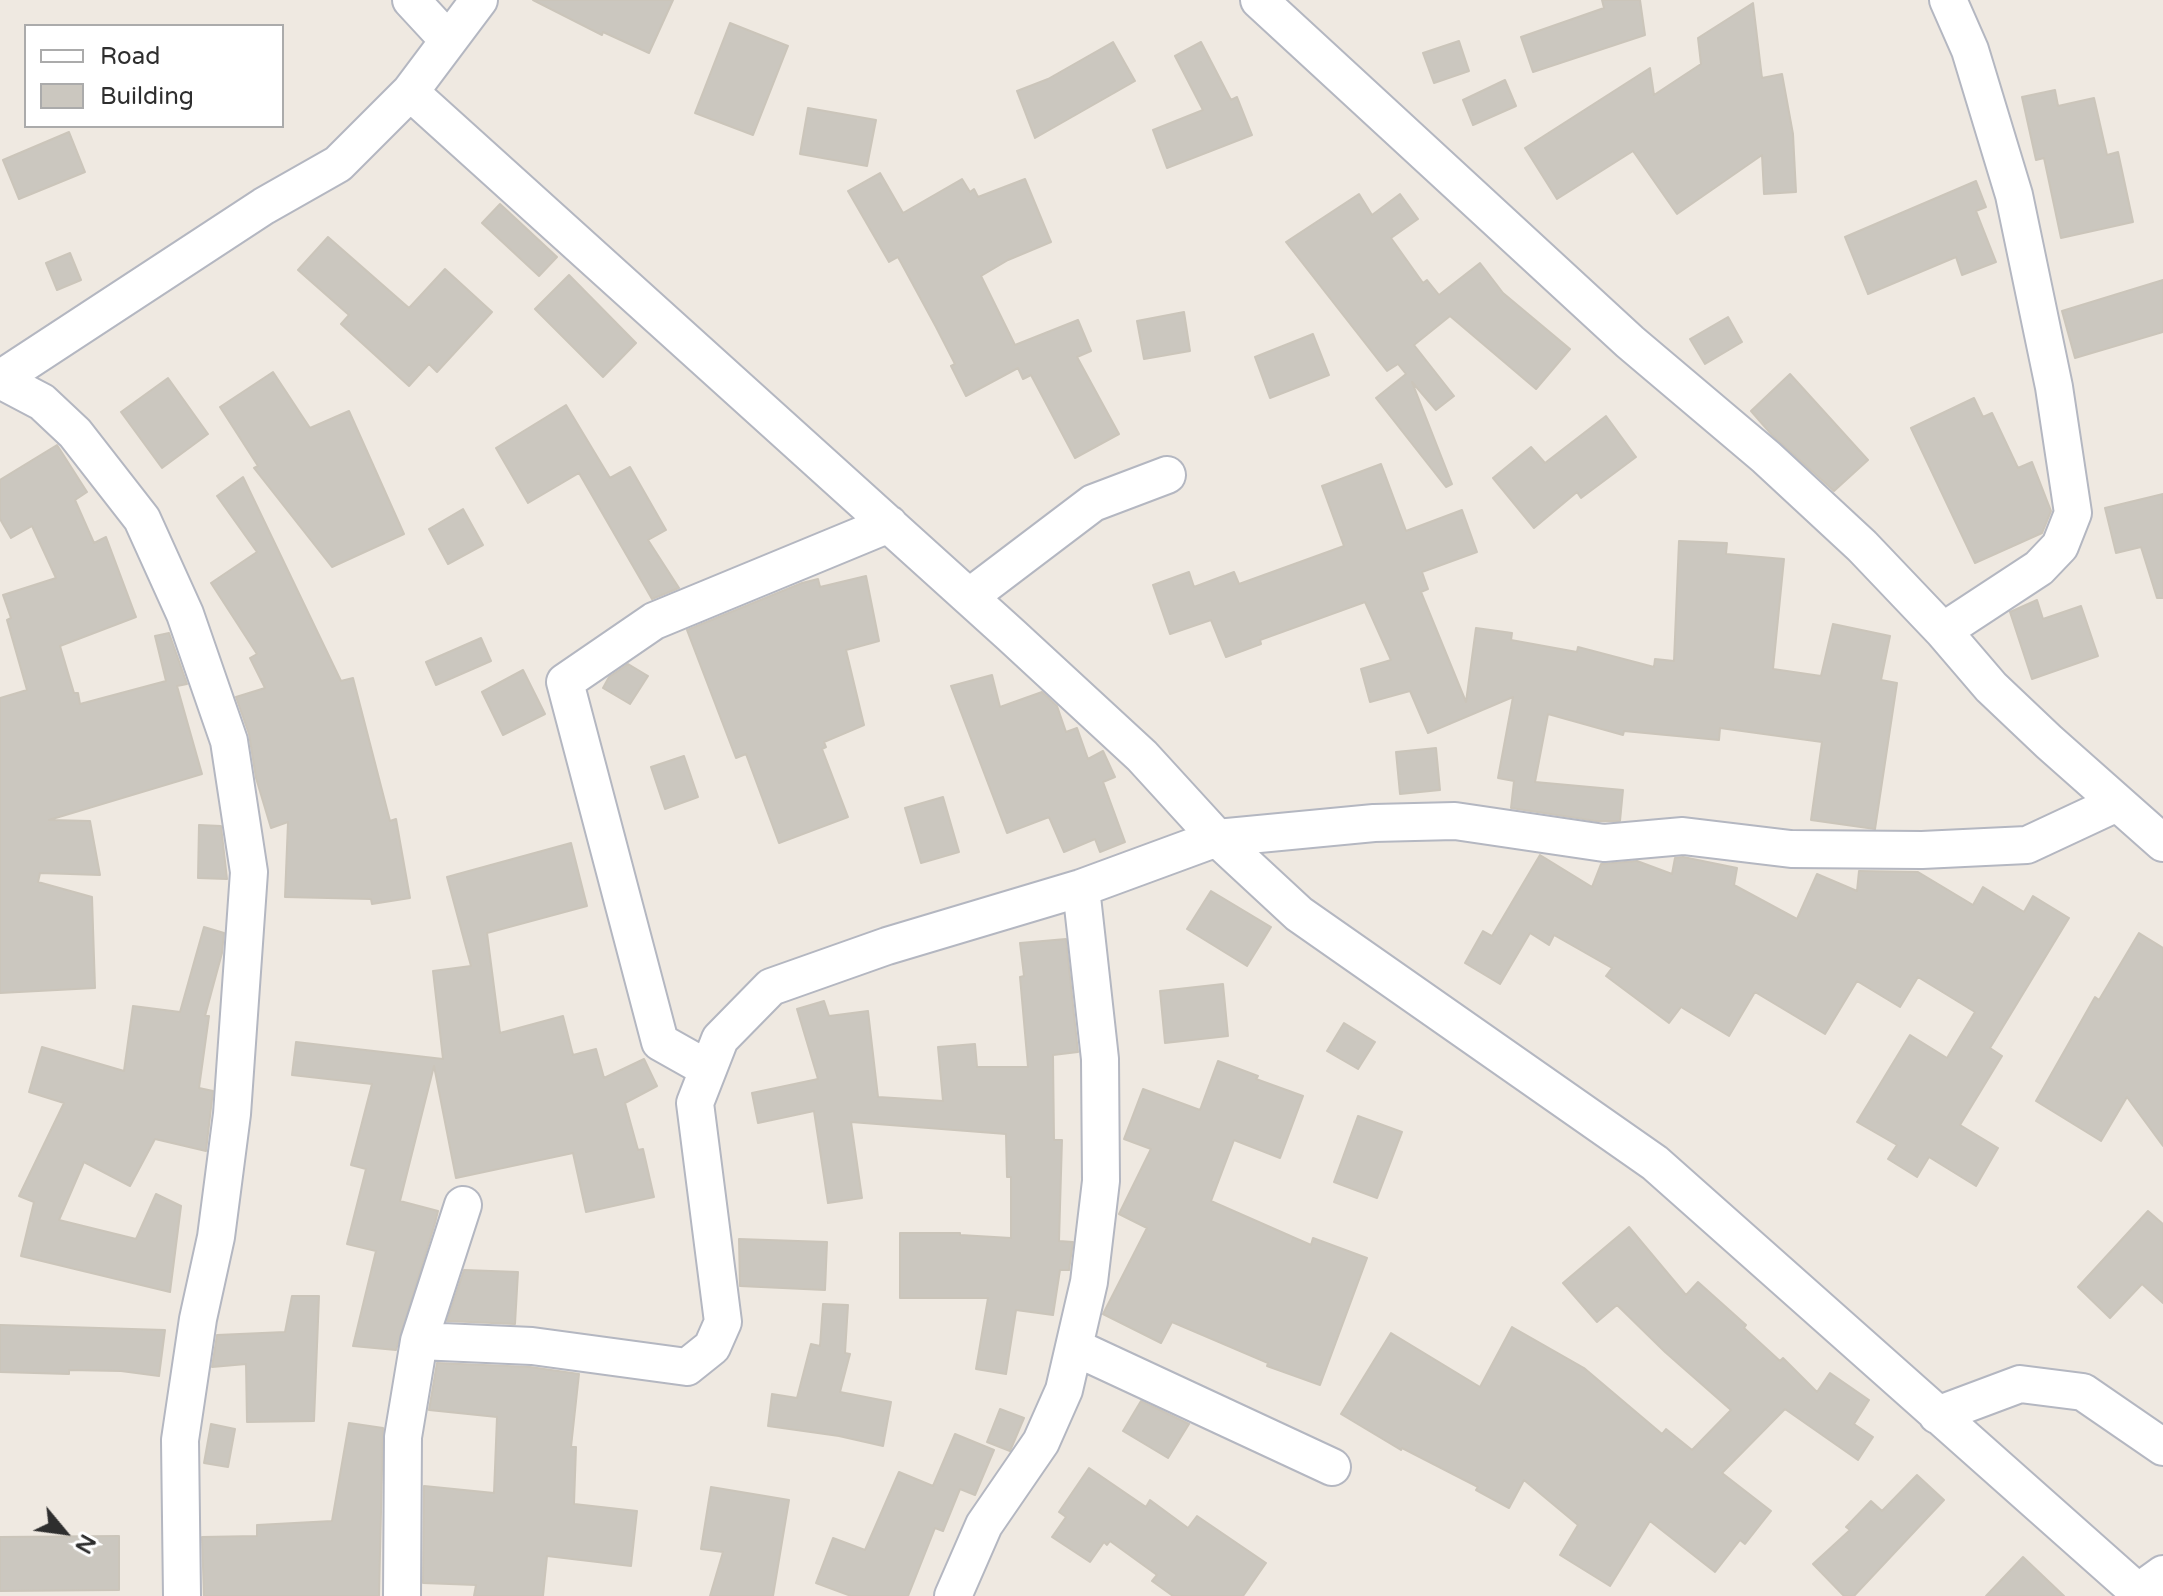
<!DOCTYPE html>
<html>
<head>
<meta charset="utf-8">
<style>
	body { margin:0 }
	#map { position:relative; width:2163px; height:1596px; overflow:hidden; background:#efe9e1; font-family:"Varela Round",sans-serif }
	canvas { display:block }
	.legend { position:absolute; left:24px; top:24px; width:260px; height:104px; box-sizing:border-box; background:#fff; border:2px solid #ababab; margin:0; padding:10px 14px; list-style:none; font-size:24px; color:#2e2e2e }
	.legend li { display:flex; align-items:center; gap:16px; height:40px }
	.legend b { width:40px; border:2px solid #ababab }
	.north { position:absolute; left:24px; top:1492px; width:80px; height:80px; -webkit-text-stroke:6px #fff; paint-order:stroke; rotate:119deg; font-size:22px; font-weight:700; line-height:32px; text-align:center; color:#2e2e2e }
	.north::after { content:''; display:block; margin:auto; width:28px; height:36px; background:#2e2e2e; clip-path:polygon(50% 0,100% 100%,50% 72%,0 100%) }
</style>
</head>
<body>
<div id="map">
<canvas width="2163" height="1596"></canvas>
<ul class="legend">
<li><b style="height:10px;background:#fff"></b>Road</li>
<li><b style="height:22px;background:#cbc7bf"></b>Building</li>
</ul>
<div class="north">N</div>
</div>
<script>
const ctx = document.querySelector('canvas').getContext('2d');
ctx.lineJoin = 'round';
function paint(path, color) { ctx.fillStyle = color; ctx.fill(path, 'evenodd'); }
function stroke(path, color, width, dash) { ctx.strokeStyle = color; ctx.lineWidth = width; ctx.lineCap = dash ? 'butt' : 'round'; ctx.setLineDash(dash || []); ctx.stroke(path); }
const building = new Path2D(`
	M533,0H673L649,53L603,32L602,35Z
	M1602,0H1640L1645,35L1533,72L1521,37L1604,8Z
	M1753,3L1762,78L1782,74L1793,134L1796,192L1764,194L1762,155L1677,214L1633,151L1557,199L1525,148L1650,68L1654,95L1701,64L1698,38Z
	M730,23L788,46L753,135L695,113Z
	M1459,41L1469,71L1434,83L1423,53Z
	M1113,42L1135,81L1035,138L1017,91L1048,79Z
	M1201,42L1231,100L1237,97L1252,135L1167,168L1153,130L1203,110L1175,56Z
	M1505,80L1516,106L1473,125L1463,100Z
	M2055,90L2058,106L2094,98L2107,155L2118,152L2133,222L2061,238L2044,158L2036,160L2022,97Z
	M808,108L876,120L867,166L800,154Z
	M69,132L85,172L19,199L3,160Z
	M880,173L903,213L962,179L970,192L974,189L978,197L1025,179L1051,242L1008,260L981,276L1015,345L1078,320L1091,351L1077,357L1119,434L1075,458L1031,375L1023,379L1018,368L966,396L951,366L955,364L936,327L898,257L889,262L848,191Z
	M1976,181L1986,207L1976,211L1996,262L1962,275L1956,257L1868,294L1845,237Z
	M1359,194L1372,215L1400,194L1418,219L1391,238L1423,283L1427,280L1439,295L1480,263L1503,293L1570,349L1536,389L1450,316L1414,345L1454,396L1436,410L1412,382L1452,484L1446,487L1376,398L1406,374L1398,364L1387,371L1286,242Z
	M500,204L557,257L539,276L482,223Z
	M328,237L409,308L445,269L492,312L437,372L429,364L409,386L341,324L349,315L298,270Z
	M70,253L81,280L57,290L46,263Z
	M569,275L636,343L603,377L535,309Z
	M2163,280V332L2075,358L2062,311Z
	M1184,312L1190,351L1144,359L1137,321Z
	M1728,317L1742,342L1705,364L1690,339Z
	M1313,334L1329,375L1270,398L1255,357Z
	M273,372L310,428L349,411L404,534L332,567L254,468L258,466L220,407Z
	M1790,374L1868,460L1834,491L1772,435L1751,411Z
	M168,378L208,434L162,468L121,412Z
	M1974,398L1983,417L1992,413L2018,468L2032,462L2051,511L2042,533L1975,563L1911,428Z
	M566,405L610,478L630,467L666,530L648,540L679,588L652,599L579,473L528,503L496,448Z
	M1606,416L1636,457L1581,498L1577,492L1534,528L1493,478L1531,447L1545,463Z
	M57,445L87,492L75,500L94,543L106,537L136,617L60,646L74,693H78L80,704L166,681L155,636L169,633L187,684L177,686L202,774L49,820L90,821L100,875L40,873L38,882L92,897L95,988L0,993V698L27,690L7,620L11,618L3,595L56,578L32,526L11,538L0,519V480Z
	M1381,464L1406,531L1462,510L1477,552L1422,572L1428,589L1421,592L1466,702L1476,628L1512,633L1511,640L1577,652L1578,647L1654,667L1655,659L1674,661L1679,541L1727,543L1726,554L1784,559L1773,669L1821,676L1833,624L1890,636L1881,680L1897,683L1875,829L1811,820L1822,742L1720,728L1719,740L1624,731L1623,735L1548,714L1535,782L1623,790L1620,821H1596L1511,808L1514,781L1498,778L1513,697L1428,733L1410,691L1370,702L1361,669L1391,660L1365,602L1260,640L1261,644L1226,657L1211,620L1170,634L1153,585L1189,572L1194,587L1234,572L1239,584L1344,546L1322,486Z
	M243,477L341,681L353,678L390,821L396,819L410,898L372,904L371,899L285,897L288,822L271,828L256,778L249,734L236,697L265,688L250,658L257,654L211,583L257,552L217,496Z
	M2163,494V598H2157L2141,547L2116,553L2105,508Z
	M463,509L483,545L448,564L429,529Z
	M866,576L879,641L846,650L864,725L824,742L826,747L822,749L848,817L779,843L746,754L736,758L687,630L802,583L818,579L820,587Z
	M2037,600L2043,619L2081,606L2098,656L2032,679L2010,612Z
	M481,638L491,661L436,685L426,662Z
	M628,664L648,676L630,704L603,688L609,677Z
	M523,670L545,714L503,735L482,692Z
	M992,675L1000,707L1042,692L1057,706L1066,732L1077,728L1088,759L1103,751L1115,777L1103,782L1125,842L1100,852L1095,839L1064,852L1049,817L1007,833L951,686Z
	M1436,748L1440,790L1400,794L1396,752Z
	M684,756L698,797L665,809L651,767Z
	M943,797L959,852L921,863L905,808Z
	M199,825L221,826L227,879L198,878Z
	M571,843L587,906L487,933L500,1033L563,1016L573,1055L596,1049L604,1078L644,1059L657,1086L625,1103L638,1150L643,1149L654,1197L586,1212L573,1153L456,1178L434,1066L400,1201L438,1211L435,1223L396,1350L353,1346L376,1251L347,1244L366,1169L351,1165L372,1084L292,1075L296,1042L443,1059L433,971L471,966L447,877Z
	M1540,855L1592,887L1601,864L1637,861L1672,874L1675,858L1683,857L1737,868L1734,885L1797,919L1817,874L1857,891L1859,871L1918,872L1973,905L1983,887L2024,912L2033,896L2069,918L1990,1048L2002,1056L1960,1125L1998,1148L1976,1186L1929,1157L1917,1177L1888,1159L1897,1145L1857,1122L1910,1035L1947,1058L1975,1012L1918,977L1900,1007L1857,981L1825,1034L1755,992L1729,1036L1681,1007L1669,1023L1606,976L1612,968L1554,935L1549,945L1530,933L1500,984L1465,963L1483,931L1492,936Z
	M1211,891L1271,927L1247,966L1187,929Z
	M204,927L224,933L222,953L205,1016H209L199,1088L213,1091L206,1151L155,1139L130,1186L84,1162L59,1220L136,1239L156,1194L181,1206L170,1292L21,1256L34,1202L19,1196L64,1103L29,1092L42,1047L124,1071L133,1006L180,1012Z
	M2139,933L2163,948V1146L2127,1097L2101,1141L2036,1101L2095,997L2099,1000Z
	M1066,939L1078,1052L1053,1055L1054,1140H1062L1059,1241L1073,1242L1069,1270H1060L1053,1315L1016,1310L1006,1374L976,1369L988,1298H900V1233H960V1235L1011,1238V1177H1007L1006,1134L851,1122L862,1198L828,1203L814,1111L758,1123L752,1093L818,1079L797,1009L824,1001L829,1016L868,1011L878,1097L943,1101L938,1047L975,1044L977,1067H1028L1020,977L1024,976L1020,943Z
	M1223,984L1228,1036L1165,1043L1160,991Z
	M1344,1023L1375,1042L1358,1069L1327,1051Z
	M1218,1061L1258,1076L1256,1079L1303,1096L1280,1158L1234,1140L1211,1201L1311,1245L1313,1238L1367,1258L1320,1385L1267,1366L1268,1363L1172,1322L1161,1343L1103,1314L1147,1228L1119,1214L1151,1149L1124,1139L1143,1089L1200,1110Z
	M1358,1116L1402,1132L1377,1198L1334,1182Z
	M2148,1211L2163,1224V1303L2142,1284L2110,1318L2078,1287Z
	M1629,1227L1686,1295L1698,1282L1746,1325L1744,1328L1780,1361L1783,1358L1817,1392L1830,1373L1869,1400L1854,1424L1873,1437L1858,1460L1785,1409L1722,1473L1771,1511L1745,1544L1740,1540L1715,1572L1650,1521L1610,1586L1560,1555L1578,1525L1524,1480L1509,1508L1476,1490L1478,1487L1402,1448L1401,1450L1341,1414L1391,1333L1480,1387L1512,1327L1584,1368L1662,1434L1666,1429L1692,1450L1731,1410L1665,1352L1617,1305L1597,1322L1563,1283Z
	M739,1239L827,1242L825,1290L740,1286Z
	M464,1270L518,1272L515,1324L447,1321Z
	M292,1296H319L314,1421L247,1422L246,1364L212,1367L217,1335L285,1332Z
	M823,1304L848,1305L845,1353L850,1354L840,1392L891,1402L883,1446L839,1436L768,1426L772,1394L797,1398L811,1344L820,1346Z
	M0,1325L165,1330L159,1376L121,1371L69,1370V1374L0,1372Z
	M437,1363L530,1367L579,1374L571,1447H576L574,1504L637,1511L631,1566L547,1556L543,1596H474L476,1585L423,1583L424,1486L494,1493L497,1417L429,1410Z
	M1141,1401L1189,1424L1168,1458L1123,1431Z
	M1000,1409L1024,1418L1010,1451L987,1442Z
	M349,1423L383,1428L379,1596H204L202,1537L257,1536V1525L332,1521Z
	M211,1424L235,1429L228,1467L204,1463Z
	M955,1434L994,1450L975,1495L960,1489L943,1531L935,1528L908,1596H851L816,1583L833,1538L865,1550L899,1472L933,1486Z
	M1089,1468L1146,1507L1150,1500L1188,1528L1197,1516L1266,1563L1243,1596H1173L1152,1581L1157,1575L1110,1541L1107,1545L1104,1542L1090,1562L1052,1537L1066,1517L1059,1512Z
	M1917,1475L1944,1500L1854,1596H1844L1813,1564L1850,1530L1846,1527L1871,1501L1882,1511Z
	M711,1487L789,1500L773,1596H710L723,1552L701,1549Z
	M119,1536V1590L0,1591V1537Z
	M2023,1557L2064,1596H1986Z`);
const street = new Path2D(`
	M411,0L448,40
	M1259,0L1630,342L1766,457L1862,546L1943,631L1991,687L2049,742L2163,843
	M410,92L479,0
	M0,379L264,206L338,164L410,92L1011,635L1142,756L1217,838L1299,914L1655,1163L2138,1592L2163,1574
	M0,380L42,402L75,433L142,519L185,614L229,741L249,872L232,1114L216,1237L198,1319L180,1440L182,1596
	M969,597L1093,503L1167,475
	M1943,631L2039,568L2060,546L2073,513L2054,387L2014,195L1970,50L1948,0
	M708,1069L660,1042L565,682L654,621L889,524
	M419,1341L532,1346L687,1367L712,1347L723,1322L695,1103L720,1039L771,987L887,946L1081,888L1217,838L1374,823L1455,821L1604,843L1683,836L1791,849L1922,850L2027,845L2117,803
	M1074,1347L1332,1467
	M1937,1415L2020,1384L2083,1392L2163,1447
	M402,1596L403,1437L419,1341L463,1205
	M953,1596L984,1525L1041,1442L1064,1390L1089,1282L1101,1181L1100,1059L1081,888`);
paint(building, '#cbc7bf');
stroke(building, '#cbc5ba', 2);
stroke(street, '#b4b7c1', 40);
stroke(street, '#fff', 36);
</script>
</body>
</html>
